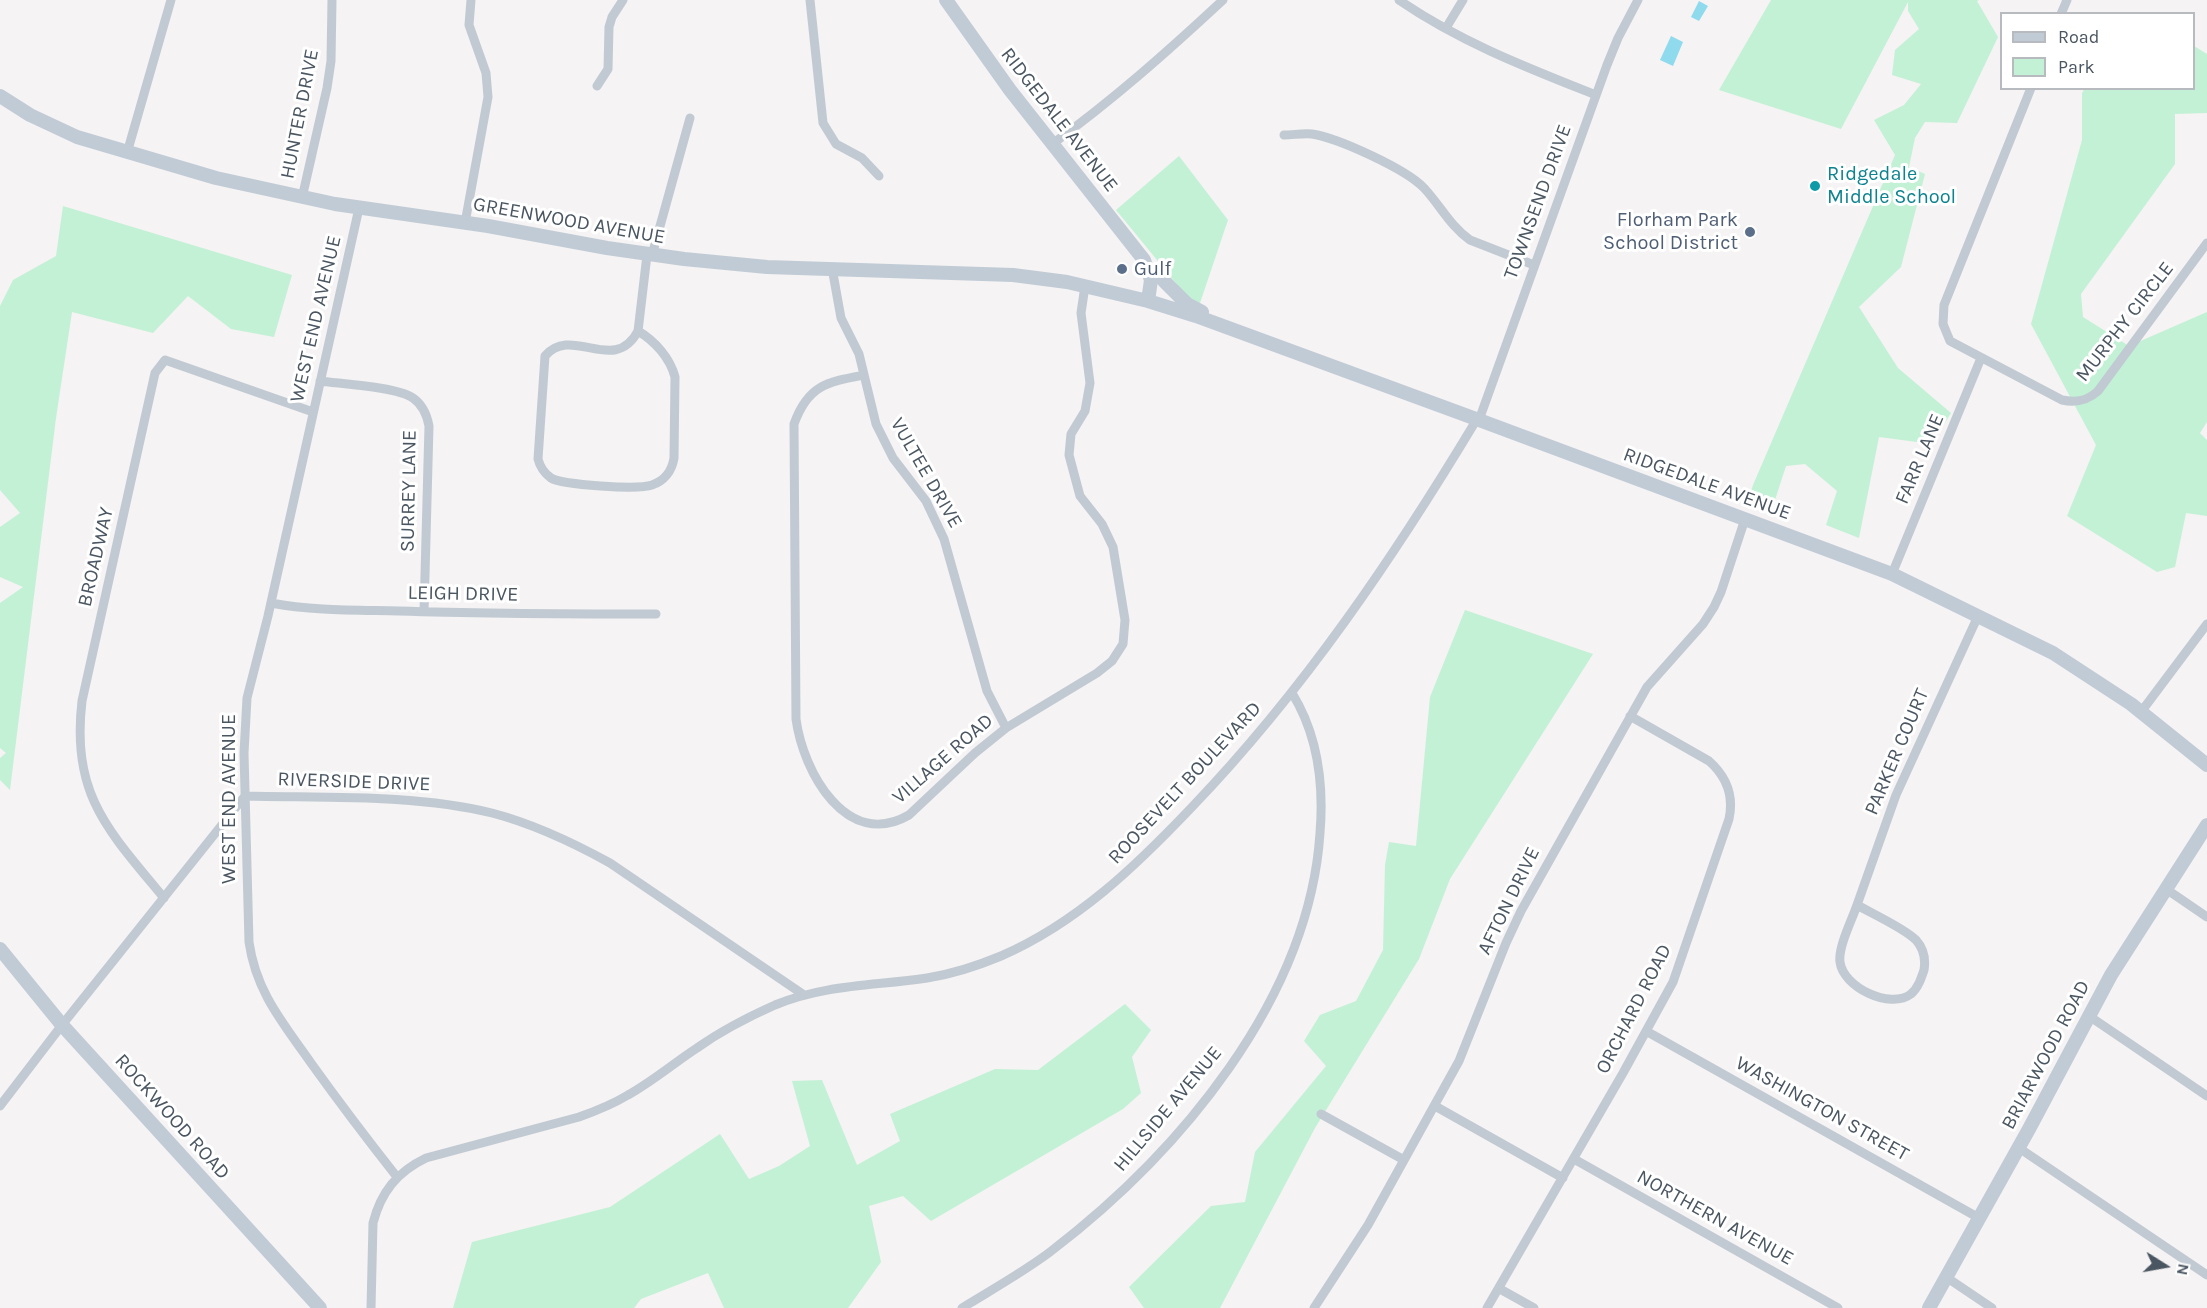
<!DOCTYPE html>
<html>
<head>
<meta charset="utf-8">
<style>
	body { margin:0 }
	#map { position:relative; width:2207px; height:1308px; overflow:hidden; background:#f5f3f3; font-family:Karla,sans-serif }
	canvas { display:block }
	.legend { position:absolute; left:2000px; top:12px; width:195px; height:78px; box-sizing:border-box; background:#fff; border:2px solid #b7bbc0; margin:0; padding:8px 10px; list-style:none; font-size:18px; color:#4a5661 }
	.legend li { display:flex; align-items:center; gap:12px; height:30px }
	.legend b { width:30px; border:2px solid #b7bbc0 }
	.north { position:absolute; left:2135px; top:1236px; width:60px; height:60px; -webkit-text-stroke:4px #fff; paint-order:stroke; rotate:101deg; font-size:16px; font-weight:700; line-height:24px; text-align:center; color:#4a5661 }
	.north::after { content:''; display:block; margin:auto; width:21px; height:27px; background:#4a5661; clip-path:polygon(50% 0,100% 100%,50% 72%,0 100%) }
</style>
</head>
<body>
<div id="map">
<canvas width="2207" height="1308"></canvas>
<ul class="legend">
<li><b style="height:8px;background:#c1cbd6"></b>Road</li>
<li><b style="height:16px;background:#c3f1d5"></b>Park</li>
</ul>
<div class="north">N</div>
</div>
<script>
const ctx = document.querySelector('canvas').getContext('2d');
ctx.lineJoin = 'round';
function paint(path, color) { ctx.fillStyle = color; ctx.fill(path, 'evenodd'); }
function stroke(path, color, width, dash) { ctx.strokeStyle = color; ctx.lineWidth = width; ctx.lineCap = dash ? 'butt' : 'round'; ctx.setLineDash(dash || []); ctx.stroke(path); }
function write(font, color, halo, rows, align = 'center') {
  ctx.font = font + ' Karla,sans-serif'; ctx.lineWidth = 6; ctx.setLineDash([]); ctx.textBaseline = 'middle'; ctx.strokeStyle = halo; ctx.fillStyle = color; for (const [text, x, y, turn = 0] of rows) {
    ctx.save(); ctx.translate(x, y); ctx.rotate((+turn || 0) * Math.PI / 180); ctx.textAlign = isNaN(turn) ? turn : align; if (halo) ctx.strokeText(text, 0, 0); ctx.fillText(text, 0, 0); ctx.restore();
  }
}
const green = new Path2D(`
	M1771,0H1979L1977,1L1998,37L1957,123L1925,122L1915,138L1909,167L1925,174L1901,267L1859,307L1898,368L1951,413L1932,444L1879,437L1859,538L1826,525L1837,491L1805,464L1786,466L1773,506L1749,497L1753,485L1895,155L1874,120L1904,105L1921,84L1892,75L1895,50L1919,29L1908,11V2L1841,129L1719,90Z
	M2194,46L2207,54V113L2175,114V164L2081,294L2083,317L2129,346L2207,312V422L2200,433L2207,440V516L2186,513L2175,567L2157,572L2067,516L2096,445L2031,324L2082,140V93L2085,88H2194Z
	M1179,156L1228,220L1200,303L1189,299L1116,210Z
	M63,206L292,275L274,337L231,329L188,296L153,333L72,312L56,418L10,790L0,780V758L6,753L0,748V603L23,587L0,577V527L20,513L0,490V306L13,280L56,256Z
	M1465,610L1593,654L1450,879L1419,959L1315,1128L1220,1308H1144L1129,1287L1211,1206L1245,1202L1255,1152L1326,1066L1304,1041L1320,1015L1356,1001L1383,950L1385,865L1389,842L1416,846L1430,697Z
	M1125,1004L1151,1030L1132,1057L1141,1093L1123,1109L931,1221L903,1196L869,1206L881,1262L848,1308H724L708,1273L641,1299L634,1308H453L472,1242L610,1207L720,1134L749,1179L779,1166L810,1146L792,1081L822,1080L857,1165L900,1141L890,1114L995,1069L1038,1070Z`);
const water = new Path2D(`
	M1699,1L1708,6L1699,21L1691,17Z
	M1671,36L1683,42L1673,66L1660,60Z`);
const street = new Path2D(`
	M810,0L823,123L836,144L862,158L879,176
	M1399,0C1460,42 1528,68 1596,95
	M2061,14L2067,0
	M1446,28L1463,0
	M597,86L608,69L609,27L612,17L623,0
	M2031,88L1944,305L1943,324L1950,341L2062,400C2076,403 2087,401 2098,391L2207,243
	M1284,135C1293,135 1303,133 1312,134C1338,138 1406,169 1424,188C1440,205 1450,226 1470,240L1534,265
	M1051,145C1114,99 1166,53 1223,0
	M127,153L171,0
	M302,198L327,88L331,61L332,0
	M359,208L268,616L247,698L244,753L249,942C256,992 283,1023 311,1063C339,1102 367,1139 397,1177
	M465,223L488,97L486,73L469,25L471,0
	M652,255L690,118
	M832,268L841,318L859,354L876,424L893,458L926,501L944,539L987,691L1006,728
	M638,331C655,341 670,358 675,377L674,458C672,471 664,481 652,485C638,490 563,485 551,478C544,473 540,467 538,459L545,356C572,324 614,376 638,331Z
	M638,331L647,255
	M864,375C827,382 808,385 794,424L796,719C803,772 847,851 909,815L975,753L1006,728L1097,673L1112,661L1123,644L1125,620L1113,547L1102,524L1080,496L1069,455L1071,434L1085,411L1090,383L1081,313L1085,286
	M320,381C342,384 397,387 413,398C423,405 427,415 429,426L424,612
	M1479,420L1607,65L1618,38L1638,0
	M1892,574L1981,358
	M271,603C313,611 356,610 399,611C484,614 570,614 656,614
	M2141,712L2207,624
	M2166,889L2207,917
	M164,898C108,830 71,795 82,701L155,373L165,360L313,412
	M1857,905L1896,795L1978,616
	M1857,905C1873,914 1904,928 1916,940C1924,949 1926,958 1924,970C1921,979 1918,988 1911,994C1890,1010 1843,987 1840,962C1838,947 1852,920 1857,905Z
	M2089,1016L2207,1096
	M1646,1031L1979,1218
	M0,1106L62,1025L245,796C325,798 415,794 492,813C534,824 572,842 610,863L804,995
	M1435,1106L1563,1178
	M1321,1114L1404,1160
	M2019,1148L2207,1275
	M1574,1159L1838,1308
	M1946,1277L1992,1308
	M1500,1289L1534,1308
	M371,1308L373,1223C381,1192 397,1172 426,1158L579,1117C596,1111 613,1104 628,1095C653,1081 674,1063 697,1048C721,1031 748,1017 775,1005C827,984 874,986 927,978C953,974 977,966 1001,956C1077,923 1136,866 1192,807C1304,690 1394,557 1477,419
	M962,1308C991,1290 1022,1273 1050,1252C1178,1154 1309,1000 1320,833C1324,784 1318,735 1292,693
	M1314,1308L1368,1225L1459,1061L1506,943L1521,911L1647,687L1703,624L1714,607L1721,592L1745,519
	M1487,1308L1623,1073L1673,982L1729,819C1734,796 1727,777 1709,761L1630,716`);
const secondary = new Path2D(`
	M946,0L1010,90L1144,260L1151,280L1148,301
	M0,96L30,115L77,137L216,178L335,204L488,226L607,248L684,259L767,267L1013,275L1067,282L1148,301L1196,316L1479,420L1892,574L2053,653L2131,704L2207,765
	M1164,281L1187,304L1202,312
	M0,949L62,1025L320,1308
	M1929,1308L2029,1129L2111,975L2207,825`);
const markers = [
	[1815,186,6,"#0f9aa8"],
	[1750,232,6,"#5c6f8a"],
	[1122,269,6,"#5c6f8a"]
];
const streetNames = [
	["HUNTER DRIVE",300,114,-79],
	["RIDGEDALE AVENUE",1059,120,52],
	["TOWNSEND DRIVE",1538,202,-70],
	["GREENWOOD AVENUE",569,221,10],
	["WEST END AVENUE",316,319,-77],
	["MURPHY CIRCLE",2125,322,-52],
	["FARR LANE",1920,459,-67],
	["VULTEE DRIVE",926,473,60],
	["RIDGEDALE AVENUE",1707,484,20],
	["SURREY LANE",409,491,-89],
	["BROADWAY",96,557,-77],
	["LEIGH DRIVE",463,594,1],
	["PARKER COURT",1897,752,-67],
	["VILLAGE ROAD",943,759,-41],
	["RIVERSIDE DRIVE",354,782,2],
	["ROOSEVELT BOULEVARD",1185,783,-47],
	["WEST END AVENUE",229,799,-90],
	["AFTON DRIVE",1509,901,-64],
	["ORCHARD ROAD",1634,1009,-63],
	["BRIARWOOD ROAD",2046,1055,-62],
	["HILLSIDE AVENUE",1168,1109,-50],
	["WASHINGTON STREET",1822,1109,29],
	["ROCKWOOD ROAD",172,1117,48],
	["NORTHERN AVENUE",1715,1218,29]
];
const cultureNames = [
	["Ridgedale",1827,174],
	["Middle School",1827,197]
];
const serviceNames = [
	["Florham Park",1738,220],
	["School District",1738,243],
	["Gulf",1134,269,"left"]
];
paint(green, '#c3f1d5');
paint(water, '#90daee');
stroke(street, '#c1cad2', 9);
stroke(secondary, '#c1cbd6', 14);
for (const [x, y, r, color] of markers) { const dot = new Path2D(); dot.arc(x, y, r, 0, 2 * Math.PI); ctx.fillStyle = color; ctx.fill(dot); stroke(dot, '#fff', 2); }
write('20px', '#4a5661', '#fff', streetNames);
write('20px', '#0d838f', '#fff', cultureNames, 'left');
write('20px', '#4e5e75', '#fff', serviceNames, 'right');
</script>
</body>
</html>
